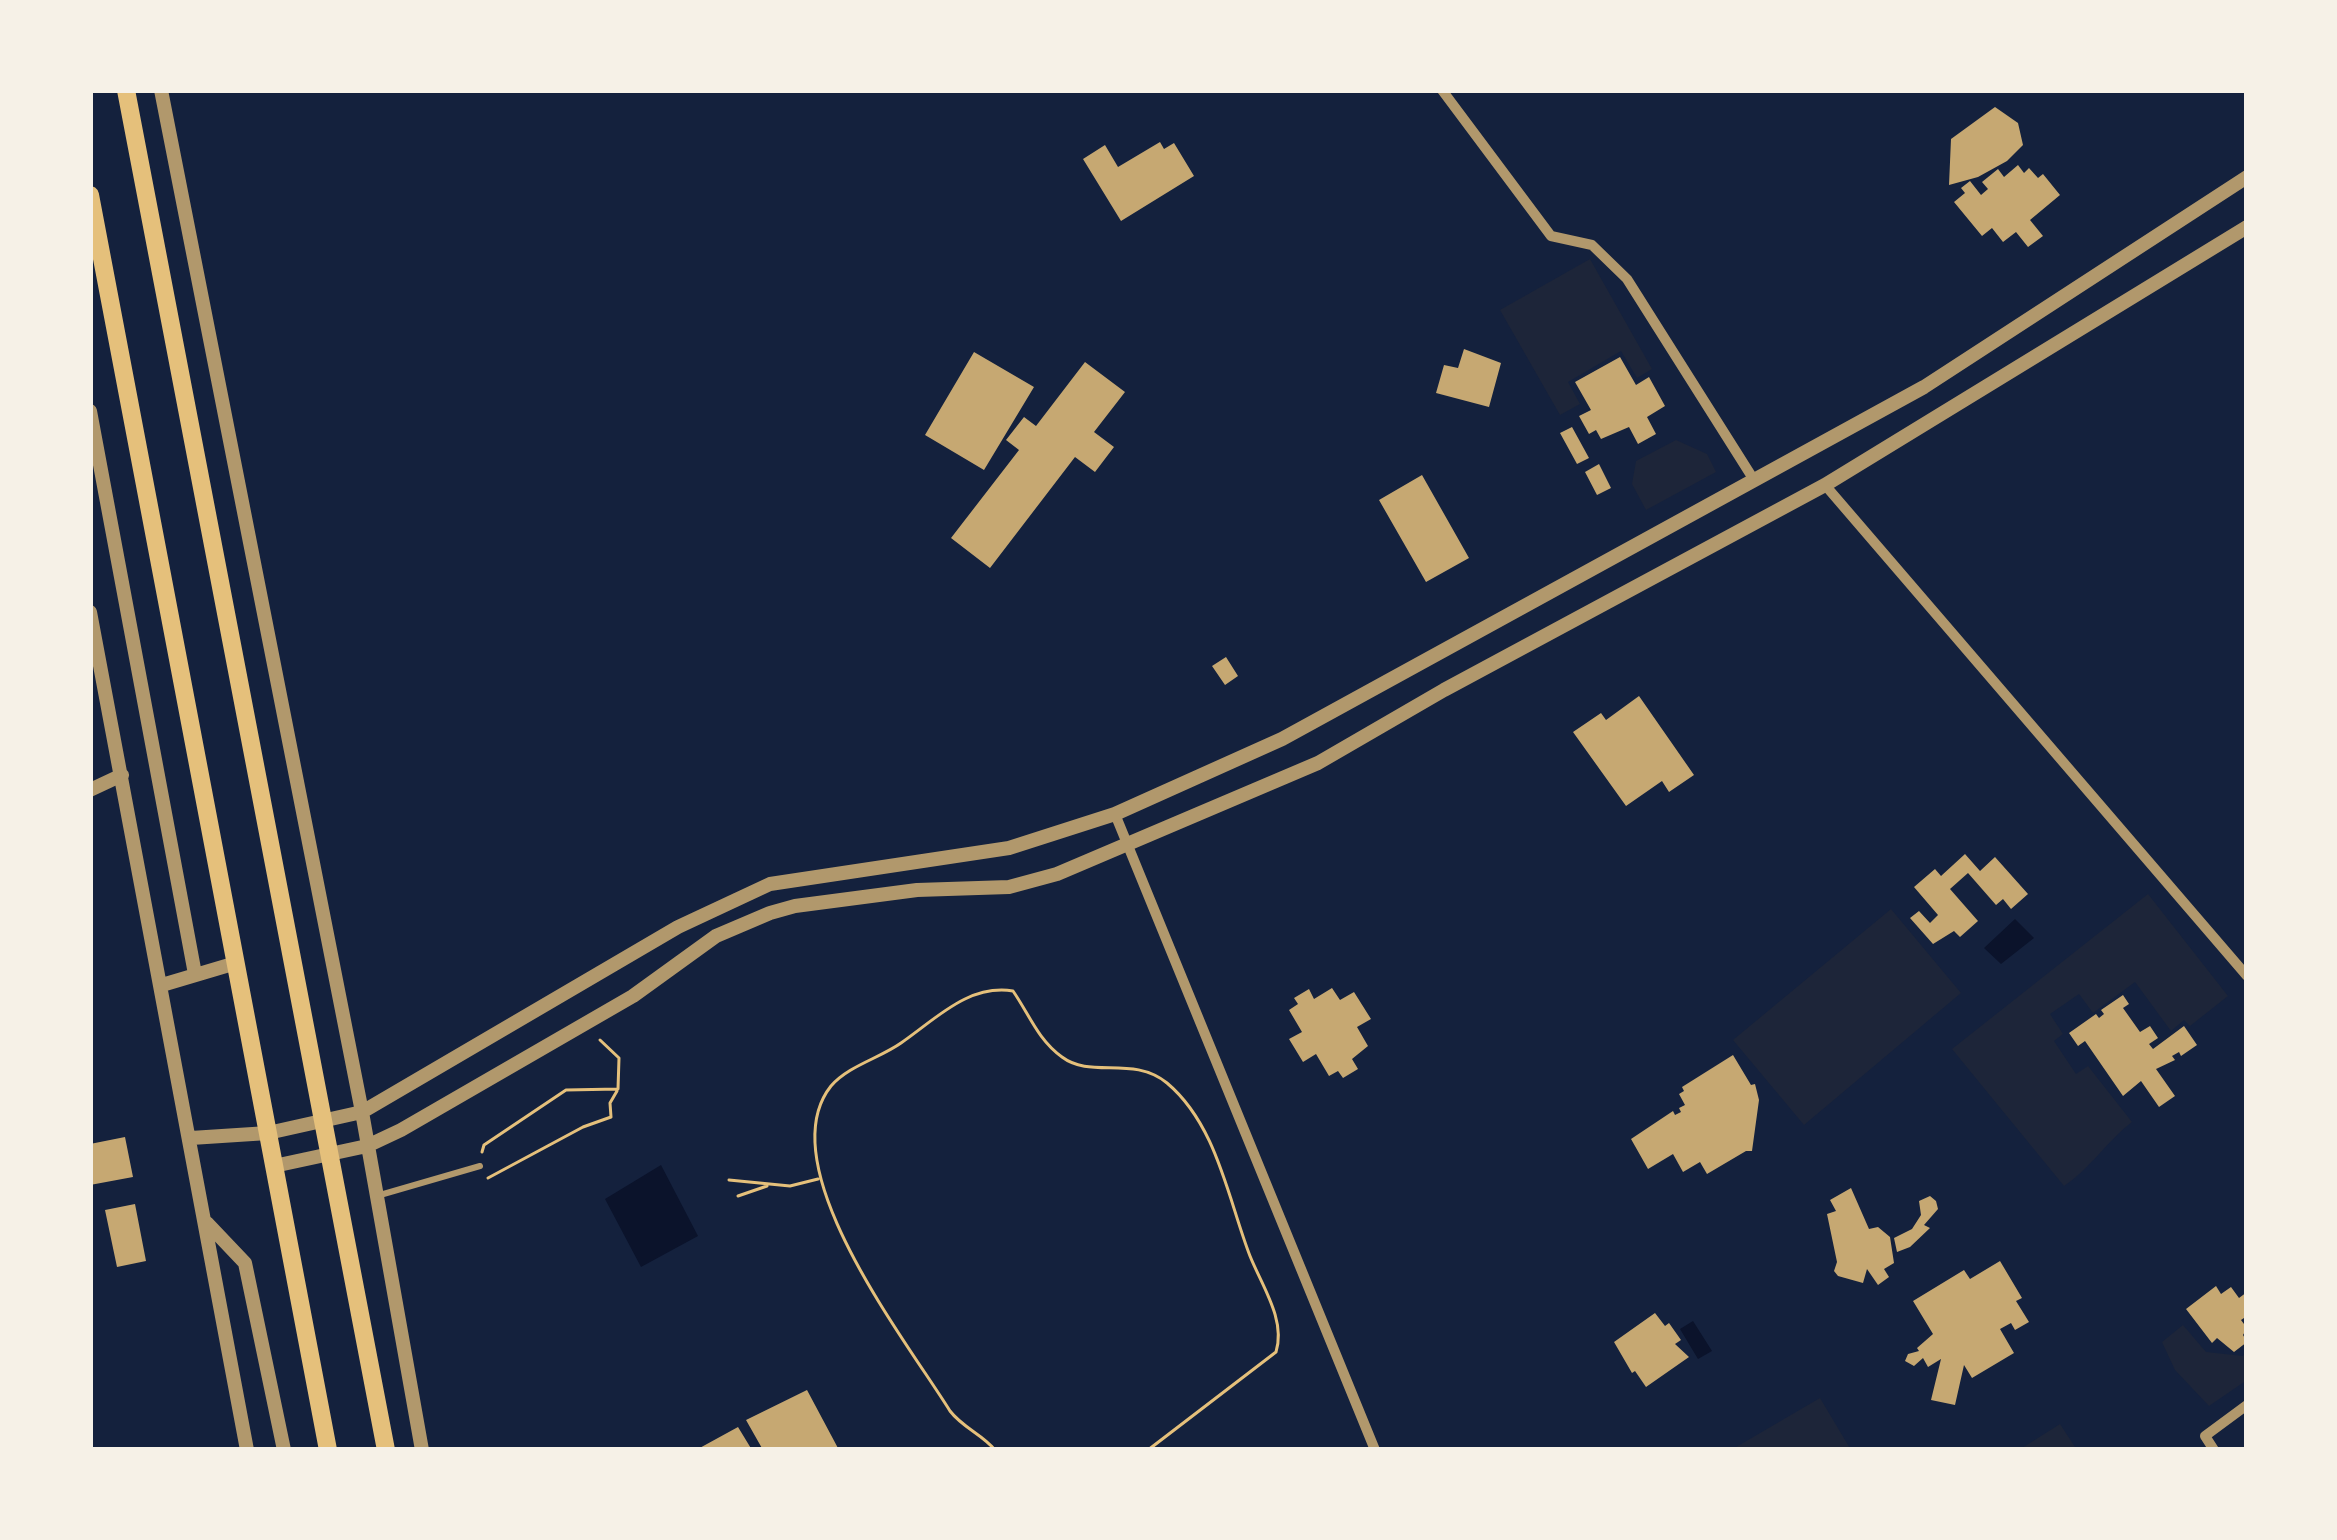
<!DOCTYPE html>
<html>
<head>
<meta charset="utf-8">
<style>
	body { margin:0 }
	#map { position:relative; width:2337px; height:1540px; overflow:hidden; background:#14213d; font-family:Rubik,sans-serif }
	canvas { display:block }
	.frame { position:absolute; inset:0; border:93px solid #f6f1e7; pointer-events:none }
</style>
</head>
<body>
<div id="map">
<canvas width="2337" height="1540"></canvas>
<div class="frame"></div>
</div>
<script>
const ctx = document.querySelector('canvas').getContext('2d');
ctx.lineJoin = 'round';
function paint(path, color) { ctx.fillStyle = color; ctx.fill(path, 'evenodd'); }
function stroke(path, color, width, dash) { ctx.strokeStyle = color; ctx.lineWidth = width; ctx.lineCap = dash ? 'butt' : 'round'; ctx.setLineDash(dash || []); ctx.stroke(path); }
const green = new Path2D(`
	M1590,259L1652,369L1637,378L1621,351L1568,382L1580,404L1560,415L1500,310Z
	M1676,440L1707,454L1716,472L1646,510L1632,484L1636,461Z
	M2148,894L2228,996L2190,1026L2184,1020L2171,1031L2135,982L2093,1013L2079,994L2050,1014L2063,1034L2054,1041L2076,1074L2088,1066L2132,1122C2106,1142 2091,1168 2064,1186L1952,1049Z
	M1891,909L1961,993L1804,1125L1733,1040Z
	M2183,1325L2206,1352L2243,1356L2247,1350V1380L2209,1406L2175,1370L2162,1342Z
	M1820,1398L1851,1450H1731Z
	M2060,1424L2077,1450H2019Z`);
const water = new Path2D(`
	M2015,919L2034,938L2001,964L1984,948Z
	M661,1165L698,1236L641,1267L605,1199Z
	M1693,1321L1712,1351L1698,1359L1680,1329Z`);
const building = new Path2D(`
	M1995,107L2018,123L2023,145L2007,161L1978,177L1949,185L1951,139Z
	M1160,142L1164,149L1174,143L1194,176L1121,221L1083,159L1105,145L1118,167Z
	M2018,165L2024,173L2029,168L2038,178L2043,174L2060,195L2030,220L2043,236L2028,247L2016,232L2003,242L1992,228L1982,236L1954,202L1965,193L1961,188L1970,181L1981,195L1988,189L1982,182L1998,169L2004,177Z
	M1464,349L1501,363L1489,407L1436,393L1444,365L1458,368Z
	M974,352L1034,387L984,470L925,435Z
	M1620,357L1636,385L1649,377L1665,406L1647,417L1656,434L1638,444L1629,427L1601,439L1596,430L1589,434L1579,416L1591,410L1575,382Z
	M1085,362L1125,392L1094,432L1114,447L1095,472L1075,457L990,568L951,538L1019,450L1006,440L1024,417L1036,426Z
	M1572,427L1589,458L1577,464L1560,433Z
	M1599,464L1611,488L1597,495L1585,472Z
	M1422,475L1469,558L1426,582L1379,500Z
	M1226,657L1238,676L1225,685L1212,666Z
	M1639,696L1694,775L1669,792L1662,781L1626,806L1573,732L1601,713L1606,720Z
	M1965,854L1980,871L1995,857L2028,894L2011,909L2003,899L1996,905L1968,873L1950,889L1978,921L1960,937L1954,931L1933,944L1910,918L1919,911L1930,923L1938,915L1914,887L1935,869L1941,876Z
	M1332,988L1340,1000L1354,992L1371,1019L1357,1027L1368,1046L1352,1059L1358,1069L1343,1078L1338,1071L1329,1076L1316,1054L1303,1062L1289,1039L1302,1032L1289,1010L1298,1004L1294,998L1309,989L1314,999Z
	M2123,995L2129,1004L2123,1008L2140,1032L2150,1026L2158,1038L2149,1044L2153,1049L2184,1026L2197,1045L2181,1056L2179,1052L2172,1056L2175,1060L2156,1069L2175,1096L2159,1107L2141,1081L2123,1096L2085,1041L2078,1046L2069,1033L2096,1014L2099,1018L2104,1014L2101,1010Z
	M1733,1055L1751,1085L1755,1084L1759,1100L1752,1151H1746L1707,1174L1700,1162L1683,1172L1673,1154L1648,1169L1631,1139L1673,1111L1675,1115L1681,1112L1679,1108L1685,1105L1679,1094L1684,1091L1682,1087Z
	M125,1137L133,1177L90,1185V1144Z
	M1851,1188L1869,1229L1878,1227L1890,1237L1894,1263L1884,1269L1889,1277L1878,1285L1867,1269L1863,1283L1838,1276L1834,1271L1837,1262L1827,1214L1836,1211L1830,1200Z
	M1930,1196L1936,1201L1938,1209L1924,1225L1930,1228L1910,1247L1897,1252L1894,1238L1912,1229L1921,1215L1919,1201Z
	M135,1204L146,1261L117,1267L105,1210Z
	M2000,1261L2022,1298L2016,1301L2029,1322L2015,1330L2011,1323L2000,1329L2014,1353L1972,1378L1964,1365L1955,1405L1931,1400L1941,1359L1928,1367L1923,1358L1914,1366L1905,1361L1908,1354L1919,1351L1917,1348L1933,1334L1913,1301L1964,1270L1970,1279Z
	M2216,1286L2221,1294L2231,1287L2239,1298L2247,1292V1316L2241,1320L2247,1328L2243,1335L2247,1342L2234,1352L2217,1338L2212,1343L2186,1309Z
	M1655,1313L1665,1326L1669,1323L1681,1340L1675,1344L1689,1357L1646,1387L1635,1371L1632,1373L1614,1342Z
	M807,1390L839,1450H763L746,1420Z
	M738,1427L752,1450H696Z`);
const path = new Path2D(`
	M482,1152L484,1145L566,1090L618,1089L619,1058L600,1040
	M488,1178L583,1127L611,1117L610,1103L617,1091
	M729,1180L790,1186L818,1179
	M738,1196L767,1186
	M995,1450C982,1434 963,1428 950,1411C906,1340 768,1165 831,1086C848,1066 880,1058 901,1043C936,1019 968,984 1013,991C1029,1014 1038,1040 1062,1057C1091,1079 1133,1055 1167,1083C1217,1125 1228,1199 1250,1256C1262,1286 1286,1320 1276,1352L1148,1450`);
const service = new Path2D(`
	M380,1195L480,1166`);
const minor = new Path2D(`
	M1442,90L1551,236L1592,245L1627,279L1754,480
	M1825,485L2247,976
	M1115,814L1375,1450
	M2214,1450L2205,1436L2247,1405`);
const tertiary = new Path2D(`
	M161,90L362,1112L422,1450
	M90,411L195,974
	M90,612L247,1450
	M90,790L122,775
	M162,985L236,963
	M191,1138L268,1133L362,1112L678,927L770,884L1009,848L1115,814L1282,739L1924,387L2247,177
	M274,1166L367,1146L401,1130L633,996L716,936L770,913L795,906L917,890L1009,887L1057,874L1318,763L1444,690L1825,485L2247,227
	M207,1223L245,1263L284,1450`);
const trunk = new Path2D(`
	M126,90L386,1450
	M90,195L328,1450`);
paint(green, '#1d2539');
paint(water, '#0b132b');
paint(building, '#c6a872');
stroke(path, '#e5c07b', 3);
stroke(service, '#b1986c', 6);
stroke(minor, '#b1986c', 10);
stroke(tertiary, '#b1986c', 14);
stroke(trunk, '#e5c07b', 18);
</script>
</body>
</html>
